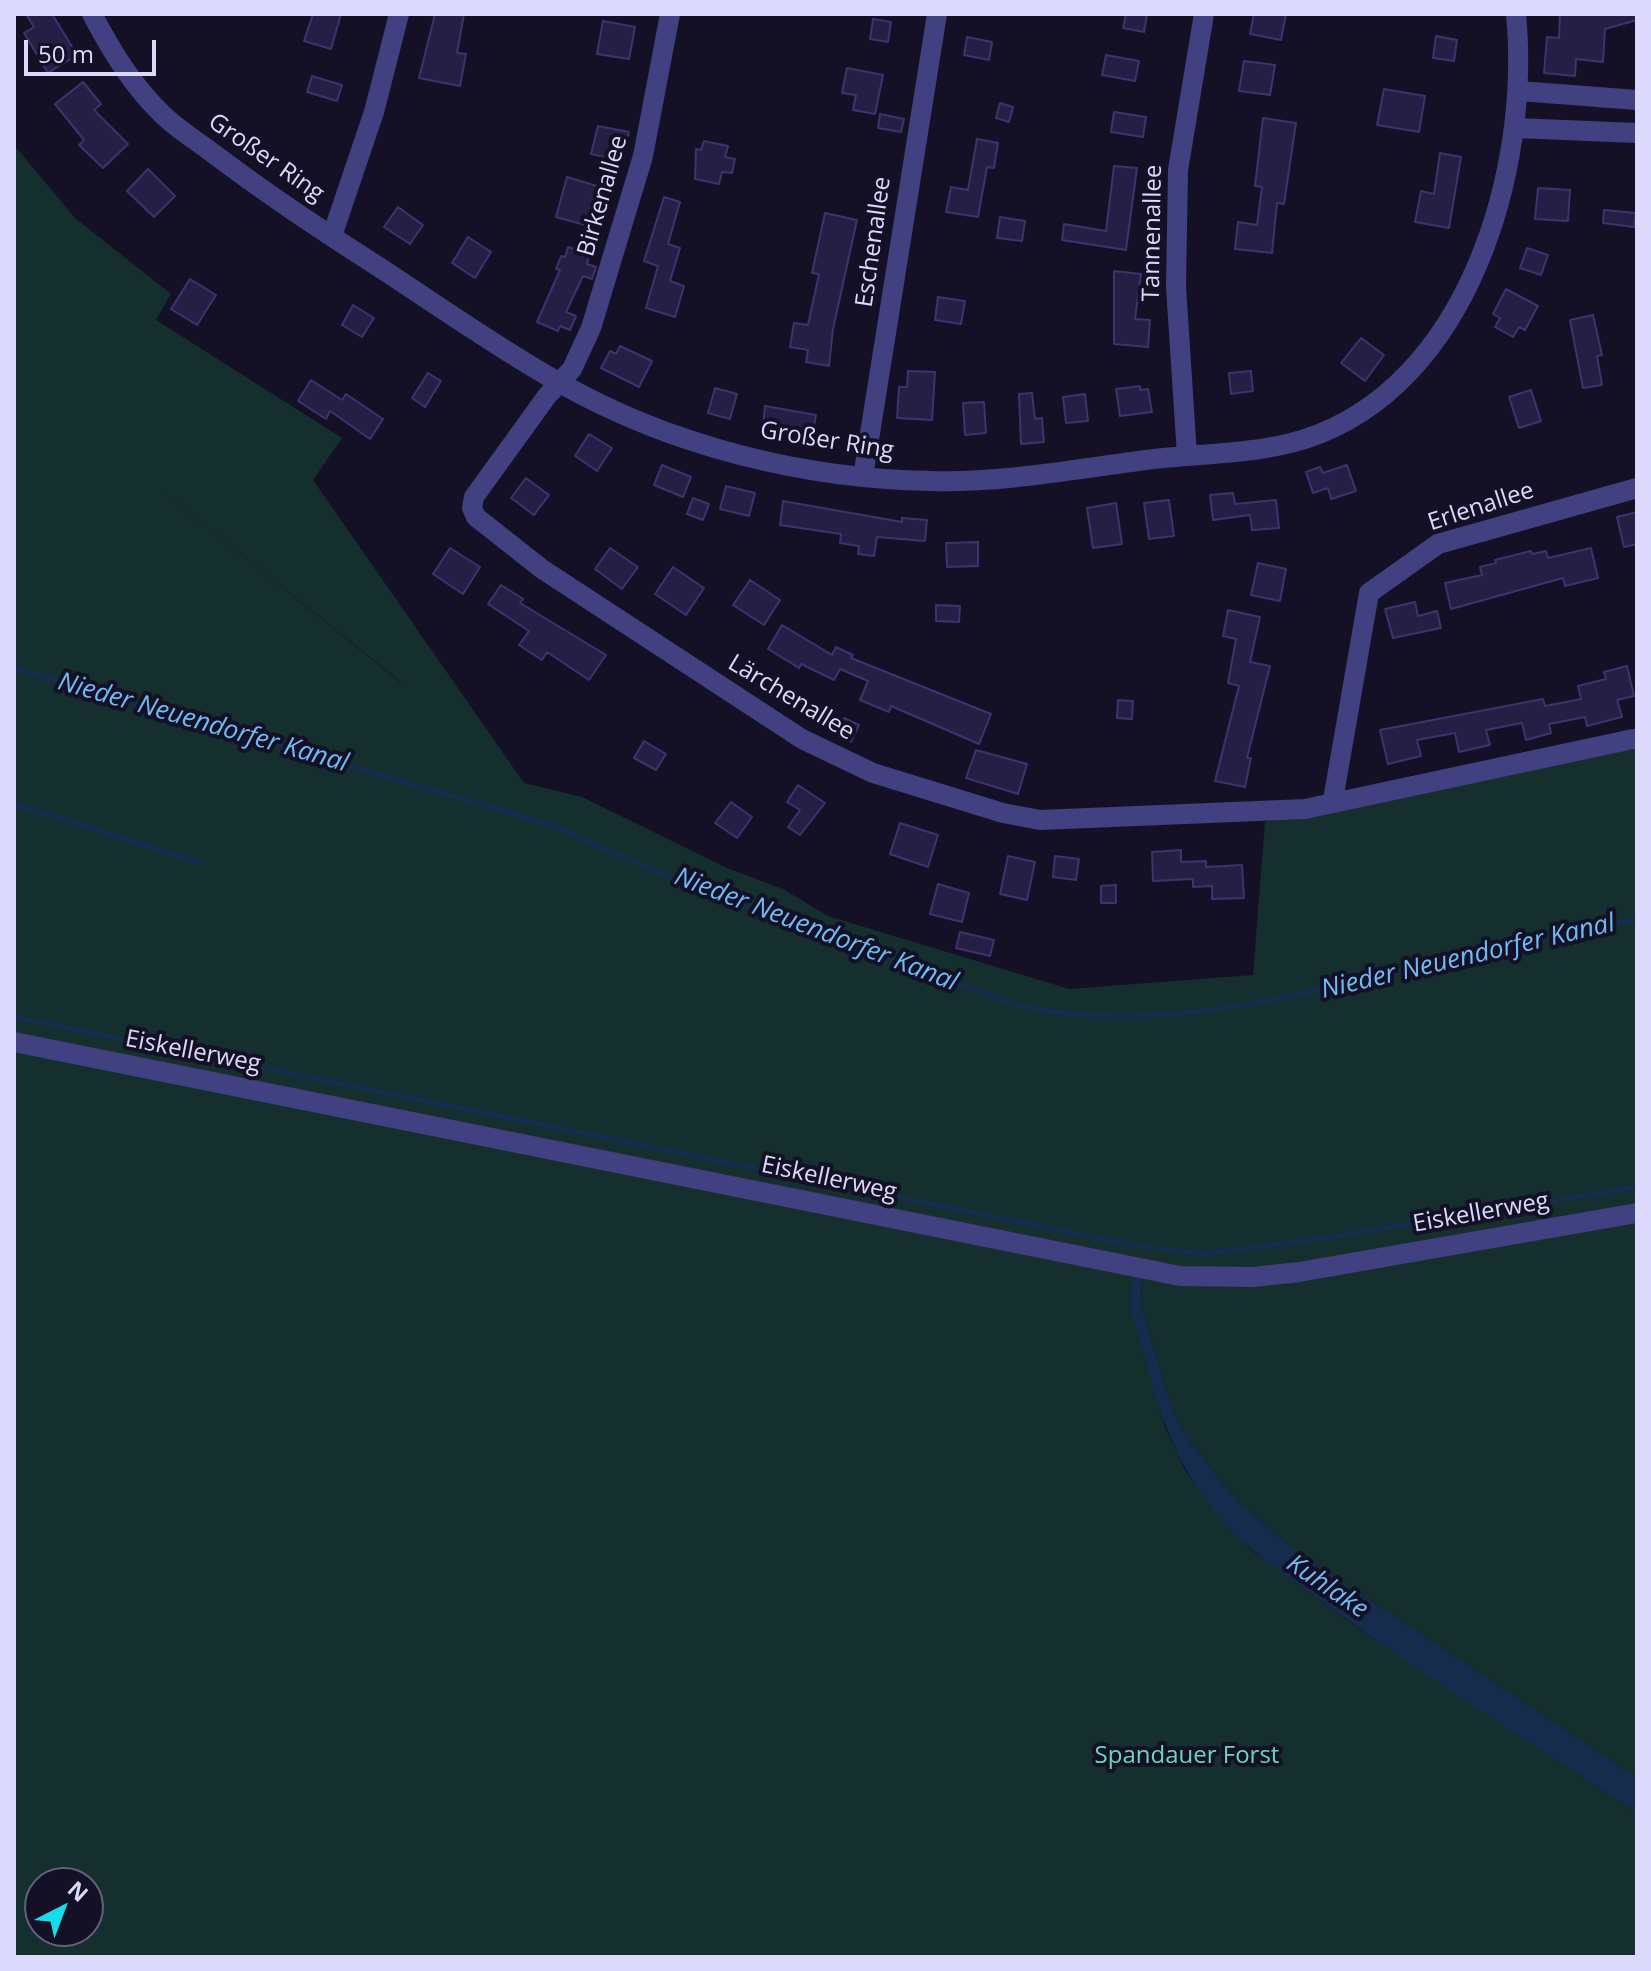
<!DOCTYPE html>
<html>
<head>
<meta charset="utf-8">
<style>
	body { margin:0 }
	#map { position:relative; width:1651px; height:1971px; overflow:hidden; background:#141126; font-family:"Open Sans",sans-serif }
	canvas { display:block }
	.frame { position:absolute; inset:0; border:16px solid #dcd9fc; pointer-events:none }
	.north { position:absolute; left:24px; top:1867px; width:80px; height:80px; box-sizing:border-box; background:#141126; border:2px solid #64617c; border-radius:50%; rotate:42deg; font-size:22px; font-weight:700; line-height:32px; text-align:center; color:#dcd9fc }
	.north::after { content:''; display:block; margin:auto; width:28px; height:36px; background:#15ddec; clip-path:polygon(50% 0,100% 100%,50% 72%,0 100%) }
	.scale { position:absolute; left:24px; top:40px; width:132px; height:36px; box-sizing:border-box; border:4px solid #dcd9fc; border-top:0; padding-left:10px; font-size:24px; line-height:28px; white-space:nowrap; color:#dcd9fc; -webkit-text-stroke:6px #141126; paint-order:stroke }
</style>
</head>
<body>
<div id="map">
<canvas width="1651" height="1971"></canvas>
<div class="frame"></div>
<div class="north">N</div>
<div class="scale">50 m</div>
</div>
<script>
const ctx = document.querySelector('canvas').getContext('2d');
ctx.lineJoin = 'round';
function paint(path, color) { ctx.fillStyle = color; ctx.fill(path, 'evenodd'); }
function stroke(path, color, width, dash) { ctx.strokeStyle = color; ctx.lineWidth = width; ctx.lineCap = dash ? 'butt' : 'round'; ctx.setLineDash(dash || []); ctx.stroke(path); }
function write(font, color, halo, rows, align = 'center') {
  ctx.font = font + ' "Open Sans",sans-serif'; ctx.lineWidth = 8; ctx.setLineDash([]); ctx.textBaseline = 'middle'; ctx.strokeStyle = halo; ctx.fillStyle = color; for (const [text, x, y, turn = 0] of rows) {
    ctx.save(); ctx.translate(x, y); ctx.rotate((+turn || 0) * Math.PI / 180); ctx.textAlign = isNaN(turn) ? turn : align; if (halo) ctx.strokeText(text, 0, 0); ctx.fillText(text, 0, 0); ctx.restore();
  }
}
const green = new Path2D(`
	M14,145L75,218L171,294L156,320L342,438L313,480L524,783L582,797L727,868L783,889L828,916L1069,989L1253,975L1265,822L1305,809L1637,743V1209L1234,1286L1637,1220V1778L1295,1550L1239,1503L1188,1439L1171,1406L1141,1305L1142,1278L1133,1315L1165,1427L1186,1472L1229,1528L1255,1553L1358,1628L1637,1813V1957H14ZM150,481L401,682H400ZM40,1883H88V1931H40Z`);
const water = new Path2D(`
	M1135,1278H1142L1141,1305L1171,1406L1188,1439L1239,1503L1295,1550L1637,1778V1813C1534,1744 1428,1679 1328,1606C1287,1576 1243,1549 1212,1508C1175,1461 1158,1411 1144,1354C1139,1332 1121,1298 1135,1278Z`);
const stream = new Path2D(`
	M14,668L555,826C705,898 863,950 1020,1006C1142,1032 1261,1003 1381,976C1466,957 1552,938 1637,919
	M14,804L201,863
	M14,1017L1132,1245L1204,1254L1325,1238L1637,1187`);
const building = new Path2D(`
	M26,14H52L77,55L48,73L24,33L34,27Z
	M313,14H341L331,49L304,41Z
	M435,14H464L457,53L466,54L460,86L419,78Z
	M1126,14H1147L1144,32L1123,28Z
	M1254,14H1286L1281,40L1250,34Z
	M1560,14H1637V20L1605,29L1603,62L1576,59L1575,76L1544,73L1547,37L1559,38Z
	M873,19L891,22L888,42L870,39Z
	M603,21L635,27L629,59L597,54Z
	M1436,36L1457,40L1454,61L1433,58Z
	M967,37L992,42L989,60L964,55Z
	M1106,55L1139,61L1135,81L1102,75Z
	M1244,61L1275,65L1270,95L1239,91Z
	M847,68L883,75L875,114L853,110L856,95L842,93Z
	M312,76L342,85L337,101L307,92Z
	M83,82L101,104L94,110L128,144L103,168L79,145L84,140L55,104Z
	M1384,89L1425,96L1419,132L1377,125Z
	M1000,103L1013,107L1009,122L996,118Z
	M1114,112L1146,117L1143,137L1111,132Z
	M880,114L904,119L901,132L878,128Z
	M1263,118L1296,123L1284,204L1277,203L1272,253L1235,249L1238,222L1257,225L1262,187L1255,186Z
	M598,126L629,132L622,161L591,154Z
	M977,139L998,143L994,168L987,167L978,217L946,212L951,187L968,190Z
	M704,141L728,146L725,157L735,159L732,173L722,172L719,184L695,179L696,149L701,150Z
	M1440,153L1461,157L1449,228L1415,222L1421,191L1434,194Z
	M1114,166L1137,168L1126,250L1062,240L1064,224L1106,231Z
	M148,169L175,196L154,217L127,191Z
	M567,177L597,186L585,225L556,217Z
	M1538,188L1570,190L1568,221L1535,219Z
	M664,197L680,202L668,244L680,248L670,281L684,286L675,317L646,308L658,266L644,261Z
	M398,207L423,225L410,244L384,227Z
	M1604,210L1636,213L1634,227L1603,223Z
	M825,213L857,220L833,329L829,366L806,362L808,350L790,347L794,323L808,325L819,274L812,273Z
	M1000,217L1025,221L1022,241L997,238Z
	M468,237L491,252L475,278L452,263Z
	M568,247L590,254L587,264L596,267L592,279L583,276L566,312L576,316L570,330L560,326L558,331L537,322L560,270L556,269L561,256L565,257Z
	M1527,248L1548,255L1541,275L1520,268Z
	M1114,271L1141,274L1135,319L1150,320L1148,347L1114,344Z
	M190,279L216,295L197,325L171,309Z
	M1506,289L1538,306L1525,330L1519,327L1513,337L1495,327L1500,318L1493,314Z
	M938,297L965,301L961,324L935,320Z
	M353,305L374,318L362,337L342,325Z
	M1593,315L1602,355L1597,356L1602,385L1583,388L1570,320Z
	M1361,338L1384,355L1365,381L1341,363Z
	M620,346L652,361L639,387L601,368L610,351L616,354Z
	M908,371L935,372L932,420L897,418L899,387H907Z
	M1251,371L1253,391L1231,394L1229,373Z
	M428,373L441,381L425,407L412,398Z
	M311,380L342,400L346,394L383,419L370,439L330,411L326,419L298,401Z
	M1140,386V390L1148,389L1152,412L1120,416L1116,389Z
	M715,388L737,394L730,419L708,413Z
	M1531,390L1541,421L1519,428L1509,397Z
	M1032,393L1035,419L1042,418L1044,442L1021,444L1019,394Z
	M1085,394L1088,421L1066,423L1063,397Z
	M984,402L986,433L965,435L963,403Z
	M765,406L816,415L811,440L778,434L779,429L763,427Z
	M589,434L612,448L597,471L575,456Z
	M662,465L691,477L683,497L654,485Z
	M1347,465L1356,491L1331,499L1328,488L1313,493L1306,472L1320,467L1323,473Z
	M526,478L549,495L534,515L511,498Z
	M726,486L755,493L749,516L720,509Z
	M1233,493L1235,504L1276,500L1279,528L1252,530L1250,515L1213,520L1210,495Z
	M693,498L709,504L703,520L687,514Z
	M1169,500L1174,536L1149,539L1144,503Z
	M783,501L902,522V518L927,520L925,541L877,537L874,556L858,554L859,546L840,543L841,534L780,525Z
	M1116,503L1122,544L1093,548L1087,508Z
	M1637,512V544L1624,547L1617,517Z
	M978,542V566L947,567L946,543Z
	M450,548L480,567L463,594L433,574Z
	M610,548L638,567L622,589L595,569Z
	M1591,548L1598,578L1565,586L1563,578L1451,609L1445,583L1482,575L1480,567L1496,563L1495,560L1531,551L1532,554L1546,551L1548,558Z
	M1258,563L1286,569L1280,601L1251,595Z
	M673,567L704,588L686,615L655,594Z
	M750,580L780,600L764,625L733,605Z
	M501,585L523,599L520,603L606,655L589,680L547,652L542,660L519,645L529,631L488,604Z
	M1415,602L1418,616L1437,611L1441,628L1393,638L1385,609Z
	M936,605L960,606L959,622L936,621Z
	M1228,610L1260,617L1250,662L1270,666L1247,758H1251L1245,787L1215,781L1239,686L1228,683L1236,639L1223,636Z
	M782,625L832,655L836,647L853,655L851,658L991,714L979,744L891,706L889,712L860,700L868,681L840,669L834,680L801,664L799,668L768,649Z
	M1627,666L1634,696L1617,700L1622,717L1587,726L1585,717L1549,724L1551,733L1526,740L1522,723L1486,730L1490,745L1459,752L1455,733L1417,740L1421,756L1388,764L1380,730L1543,699L1545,706L1581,699L1578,686L1606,679L1604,672Z
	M1118,700L1133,701L1132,719L1117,718Z
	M844,718L859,725L851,742L836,734Z
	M644,741L666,754L656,770L634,758Z
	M976,750L1027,764L1018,794L966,778Z
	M798,785L825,803L800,835L788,827L800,810L787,802Z
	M731,802L752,817L737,838L715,823Z
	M900,823L938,835L928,867L890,854Z
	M1181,850V862L1206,861V867L1242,865L1244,898L1212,899V886L1193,887V879L1153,881L1152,852Z
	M1008,856L1035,862L1027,900L1000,894Z
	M1055,856L1079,859L1076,880L1053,877Z
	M938,884L969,893L962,922L930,914Z
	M1116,885V903H1101V886Z
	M960,932L994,940L990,956L956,948Z`);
const minor = new Path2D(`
	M92,14C111,50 132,85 162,114C177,129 197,141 214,154C259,188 306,220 354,251C422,294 489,343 560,383C671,446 804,479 931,481C1003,483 1075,469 1146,460C1199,453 1254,455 1305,439C1469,386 1531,168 1516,14
	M670,14L643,156L591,328L572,369L547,396L474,497L472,508L476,517L542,569L802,739L873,773L1003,813L1040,820L1305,809L1633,739
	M1519,91L1637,100
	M1516,128L1637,133
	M332,236L374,112L399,14
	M1187,455L1176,287L1178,170L1204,14
	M863,477L937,14
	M1333,800L1369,593L1438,544L1637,488
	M14,1042L1180,1276L1253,1277L1299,1272L1637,1213`);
const streetNames = [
	["Großer Ring",266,158,35],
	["Birkenallee",603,196,-74],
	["Tannenallee",1153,233,-89],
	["Eschenallee",874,242,-82],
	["Großer Ring",827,441,9],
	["Erlenallee",1481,507,-18],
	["Lärchenallee",791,698,31],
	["Eiskellerweg",193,1052,11],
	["Eiskellerweg",829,1179,12],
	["Eiskellerweg",1481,1213,-10]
];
const parkNames = [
	["Spandauer Forst",1187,1756]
];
const waterNames = [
	["Nieder Neuendorfer Kanal",203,723,16],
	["Nieder Neuendorfer Kanal",816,930,21],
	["Nieder Neuendorfer Kanal",1468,957,-13],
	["Kuhlake",1327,1587,34]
];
paint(green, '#152f2e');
paint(water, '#152c4c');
stroke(stream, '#152c4c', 5);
paint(building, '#261f45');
stroke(building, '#3d336f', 2);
stroke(minor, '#414081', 20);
write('24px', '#dcd9fc', '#141126', streetNames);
write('24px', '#6ad7b9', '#141126', parkNames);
write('italic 26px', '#70baf3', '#141126', waterNames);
</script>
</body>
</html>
